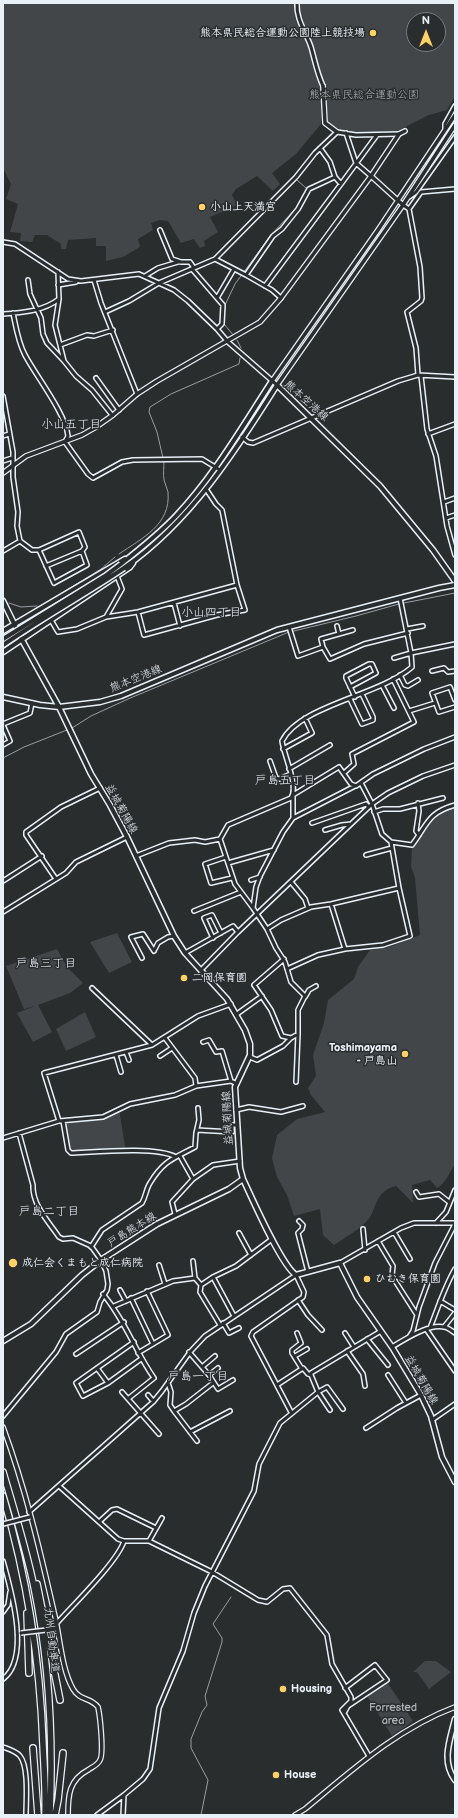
<!DOCTYPE html>
<html>
<head>
<meta charset="utf-8">
<style>
	body { margin:0 }
	#map { position:relative; width:458px; height:1818px; overflow:hidden; background:#2a2d2e; font-family:"Balsamiq Sans",sans-serif }
	canvas { display:block }
	.frame { position:absolute; inset:0; border:4px solid #e8f1f8; pointer-events:none }
	.north { position:absolute; left:406px; top:12px; width:40px; height:40px; box-sizing:border-box; background:#2a2d2e; border:1px solid #767b7f; border-radius:50%; rotate:0deg; font-size:11px; font-weight:700; line-height:16px; text-align:center; color:#e8f1f8 }
	.north::after { content:''; display:block; margin:auto; width:14px; height:18px; background:#ffd166; clip-path:polygon(50% 0,100% 100%,50% 72%,0 100%) }
</style>
</head>
<body>
<div id="map">
<canvas width="458" height="1818"></canvas>
<div class="frame"></div>
<div class="north">N</div>
</div>
<script>
const ctx = document.querySelector('canvas').getContext('2d');
ctx.lineJoin = 'round';
function paint(path, color) { ctx.fillStyle = color; ctx.fill(path, 'evenodd'); }
function stroke(path, color, width, dash) { ctx.strokeStyle = color; ctx.lineWidth = width; ctx.lineCap = dash ? 'butt' : 'round'; ctx.setLineDash(dash || []); ctx.stroke(path); }
function write(font, color, halo, rows, align = 'center') {
  ctx.font = font + ' "Balsamiq Sans","Klee One",sans-serif'; ctx.lineWidth = 3; ctx.setLineDash([]); ctx.textBaseline = 'middle'; ctx.strokeStyle = halo; ctx.fillStyle = color; for (const [text, x, y, turn = 0] of rows) {
    ctx.save(); ctx.translate(x, y); ctx.rotate((+turn || 0) * Math.PI / 180); ctx.textAlign = isNaN(turn) ? turn : align; if (halo) ctx.strokeText(text, 0, 0); ctx.fillText(text, 0, 0); ctx.restore();
  }
}
const green = new Path2D(`
	M3,3H295L296,21L309,47L314,68L323,90L321,124L296,154L272,173L280,184L273,191L257,176L236,189L232,195L237,205L210,217L218,232L204,241L205,246L200,248L194,239L181,243L168,221L160,220L151,223L153,230L138,239L140,247L123,257L106,261V246H96V238L68,240L66,249H61V244L47,235H35L32,242L20,241L21,233L10,232L18,204L6,199L11,184L3,168Z
	M299,3H455V96L447,110L429,115L397,131L377,133L343,131L328,123L326,91L314,58L311,41L300,20ZM414,20H438V44H414Z
	M455,807V1164C449,1173 446,1183 437,1188L430,1180L412,1185L413,1203L396,1186C372,1192 378,1212 365,1223C356,1232 344,1238 334,1245L323,1235L320,1209L294,1216L287,1195L277,1177L272,1158L277,1135L297,1119L325,1112L311,1095L308,1088L316,1076L313,1055L324,1023L328,1000L354,979L358,967L370,950L389,947L420,935L415,878L411,866L412,847L435,816Z
	M117,933L132,962L109,973L90,942Z
	M57,949L67,967L83,983L70,993L38,1005L52,1032L33,1042L17,1013L35,1006L24,1009L6,966Z
	M85,1012L96,1037L66,1051L56,1029Z
	M119,1109L126,1152H69L63,1121L103,1117Z
	M425,1661H436L451,1672L429,1689L417,1672H413Z
	M387,1682L413,1721L392,1736L367,1696Z`);
const stream = new Path2D(`
	M297,180L307,189L305,193
	M234,336L224,324L225,305L235,284L271,235L298,206
	M237,340L241,348
	M163,458L157,432L149,412L150,407L171,394L239,364L240,358
	M119,554C142,538 171,525 168,492C167,488 165,484 164,480C163,474 164,467 164,461
	M9,603L21,607L37,606
	M404,603L455,593
	M44,604L101,569L115,557
	M294,631L356,616L399,604
	M72,728L91,716L128,699L289,632
	M3,758L24,747L67,730
	M201,1815L208,1780L191,1748V1739L202,1712L207,1705L205,1696L222,1642V1638L213,1624L231,1597`);
const minor = new Path2D(`
	M297,3C296,20 306,32 311,47C315,61 317,73 323,86
	M445,129V124L455,106
	M346,133L356,163L371,176
	M320,148L330,162L335,177
	M409,197L416,192L455,137
	M403,205L409,209L421,192L455,189
	M409,209L420,267L422,298L421,301L407,312L416,348L418,375
	M160,230L172,259L181,262H190L194,268
	M3,242L15,244L68,279L81,281L139,274L174,290L188,301L217,329L228,342L277,385
	M215,259L246,275
	M192,269L223,305L222,324L217,329
	M145,276L158,268L178,262
	M28,280L30,294L41,318L43,334L47,343L64,361L55,325L59,299
	M94,280L101,303L137,394
	M58,285L76,282
	M265,286L341,184
	M217,298L234,269
	M281,298L272,290L246,275L273,236L282,229L298,209L309,189L335,177L341,184L377,135
	M105,312L129,301L159,283L215,259L296,177L315,153L337,132L356,135L399,134
	M13,313C16,327 18,342 25,355C36,376 66,414 68,436L65,442L88,474L93,478L122,462L133,460L202,459L220,470
	M3,314C21,313 44,311 59,299L58,272
	M60,345L87,335L94,336L113,330
	M64,361L76,376L92,390L112,415
	M421,376L427,429L436,456L447,526L455,555
	M96,378L119,410
	M3,396L13,452V477L18,512L17,526L20,541L32,550H39L79,532L85,547L82,551L87,565L54,583L39,550
	M428,434L455,424
	M3,436L9,434
	M242,437L248,442L253,443L398,381L418,375L455,377
	M3,461L12,458
	M444,502L455,498
	M446,518L455,515
	M3,551L20,541
	M46,566L82,551
	M174,603L180,626
	M138,612L144,635L217,615L245,610L237,585L222,510L216,504L206,489
	M106,617L138,612L237,585
	M51,620L58,632L77,629L106,617L122,589L117,576
	M337,626L339,634
	M289,627L298,656L323,647L330,659L364,644L408,633
	M407,629L423,626
	M323,647L321,639L353,630
	M394,658L411,653L400,598
	M432,671L444,668L448,672L455,671
	M400,675L405,685L408,686L418,680
	M382,685L394,708
	M350,687L376,673L372,664H369L346,676V678L355,697
	M350,699L362,724L373,720V717L362,694
	M455,700L450,687L432,693L439,712L455,707
	M409,711L435,703
	M3,724L30,713L32,703
	M3,725L10,741L3,745
	M283,749L312,733L305,718
	M270,761L276,778L279,779L291,774
	M289,769L330,745
	M344,773L354,764L352,754L414,722L393,679
	M418,803L419,811L416,831L419,835
	M374,812L383,809H400L443,798
	M293,818V795L339,767L351,784L356,786L373,774L424,749L455,737
	M312,823L366,804L369,807
	M325,830L342,825L351,824
	M220,839L235,884L253,908L267,929L276,948L285,962L291,982L305,996L298,1010V1034L291,1038L283,1046L257,1060L250,1057
	M391,842L412,845C428,824 427,813 455,805
	M366,855L392,848
	M136,856L169,843L195,840L205,842L220,839L228,825L291,798C299,786 284,756 282,741C300,705 379,696 412,667L411,653L455,644
	M226,857L205,864L211,883L232,878
	M228,863L274,850
	M56,879L26,835V832L61,807L100,788
	M251,880L260,877
	M3,881L42,856
	M291,882L305,899L308,908
	M253,908L256,887L260,876L283,832L293,818L355,786
	M194,911L241,892
	M3,912L66,873L76,862L127,837
	M267,929L281,920L311,907L331,904L399,888L391,842L382,834L372,804L361,783
	M213,938L204,918L212,915L221,933
	M155,949L158,943L168,937L174,936
	M345,949L383,945L410,936L399,888
	M185,953L233,926L238,932
	M142,958L131,937L143,934L154,951
	M284,959L254,985L271,1010L282,1036L291,1038
	M287,969L318,955L345,949L331,904
	M201,970L238,932L372,804L388,793L423,776L455,765
	M92,988L152,1045
	M305,997L309,990L316,986
	M237,1014L262,996
	M165,1038L195,1078L196,1086
	M203,1042L209,1040L216,1052L222,1051L231,1081
	M126,1052L129,1060
	M116,1055L121,1072
	M160,1056L172,1048
	M296,1082L298,1034
	M236,1110L249,1107L281,1112L303,1106
	M59,1121L44,1073L152,1045L198,1016L231,1004
	M63,1121L68,1150L71,1153C96,1152 156,1146 176,1157
	M197,1130L232,1132V1125H237
	M3,1138L59,1121L103,1117L130,1104L175,1095L196,1086L231,1081L235,1083
	M180,1156L193,1179
	M416,1192L419,1197L439,1194L449,1202
	M175,1214L172,1202L193,1179L213,1165L240,1161
	M299,1221L303,1225L302,1229L298,1233L308,1272
	M436,1223L446,1212L455,1190
	M363,1229L365,1250
	M394,1232L410,1259
	M239,1233L251,1255
	M378,1241L393,1266L392,1276L417,1315
	M91,1247L102,1230L142,1203C146,1196 146,1189 150,1183C164,1160 173,1159 195,1147L196,1133L199,1120L198,1108
	M193,1261L195,1278
	M340,1263L401,1228L414,1223H455
	M159,1265L165,1284
	M213,1277L234,1316
	M120,1290L126,1301
	M103,1294C125,1320 135,1351 154,1378L129,1398
	M131,1298L153,1344
	M298,1300L308,1315L322,1330
	M440,1301L455,1310
	M114,1306L173,1281L195,1278L201,1285
	M223,1323L229,1333L239,1328
	M220,1325L200,1292L201,1285L213,1277L236,1266L272,1239
	M444,1327L455,1313
	M430,1328C438,1308 444,1288 455,1269
	M426,1329L455,1371
	M297,1333L301,1343L292,1350V1353L302,1369
	M345,1333L354,1347
	M409,1337L413,1331L419,1307L435,1263L455,1224
	M367,1339L388,1365
	M134,1342L76,1383L83,1396L108,1383L141,1359
	M392,1347C405,1339 428,1324 444,1327C447,1327 452,1331 455,1333
	M347,1351L363,1374L365,1386
	M189,1352L209,1375L218,1389L233,1380
	M138,1353L168,1335L147,1291
	M76,1354L124,1322
	M295,1356L307,1349
	M202,1367L215,1356
	M97,1368L108,1383
	M209,1375L218,1368
	M388,1375L406,1403
	M168,1383L171,1392L170,1405L174,1411L186,1404L213,1383
	M277,1385L303,1368L308,1374L311,1375
	M122,1392L159,1434
	M148,1395L153,1401
	M330,1410L318,1392L327,1387L343,1409
	M174,1411L197,1441
	M3,1416L56,1352L66,1334L97,1312L100,1302L107,1290L108,1284L106,1271L101,1260L91,1246L73,1238L63,1239L59,1237C49,1222 32,1205 33,1185L19,1133
	M432,1420L455,1404
	M366,1428L397,1408L421,1395
	M190,1432L230,1411
	M59,1486L118,1539L124,1541H149L212,1572L258,1600L267,1602L283,1589L290,1588L327,1635L332,1664L351,1697V1701L342,1710L369,1756
	M29,1512L153,1402L162,1391L190,1352L205,1336L296,1275L304,1292L303,1297L253,1332L251,1336L291,1412
	M99,1522L112,1510L117,1509L156,1528
	M149,1541L162,1518
	M3,1561C11,1590 31,1658 3,1679
	M3,1612L8,1605L10,1592
	M57,1623C73,1605 118,1561 124,1541
	M344,1713L348,1706L387,1680L375,1665L345,1688
	M3,1747C8,1749 16,1751 20,1756C29,1767 26,1801 26,1815
	M97,1815L124,1795L143,1779L150,1769L159,1708L183,1651L194,1613L205,1586L254,1491L259,1464L280,1423L318,1392L311,1375V1373L381,1331
	M123,1815L124,1795`);
const tertiary = new Path2D(`
	M323,86L325,123L337,132
	M371,176L403,205
	M272,381L378,230L455,115
	M277,385L403,205L455,125
	M3,473L26,456L82,435L96,427L113,415L137,394L157,381L260,322L281,298L371,176L399,134L405,131
	M3,1427C25,1487 40,1550 54,1612C60,1635 61,1668 73,1689C80,1701 90,1697 98,1707C100,1716 104,1753 100,1760C98,1765 92,1767 88,1770C69,1780 68,1795 68,1815
	M295,1815L305,1809C351,1771 398,1728 455,1707`);
const secondary = new Path2D(`
	M121,564C140,549 159,534 176,516C214,476 242,427 272,381
	M124,568C190,522 235,452 277,385L380,486L433,550L455,581
	M3,601L22,640L59,707L91,774L110,805L127,837L174,936L185,953L227,999L245,1030L250,1044V1055L235,1087L240,1168L243,1179C252,1198 281,1265 296,1275L340,1263L357,1297L392,1347L421,1395L431,1416L442,1457L455,1482
	M3,631L125,559
	M3,652L130,567L133,563
	M3,697L40,705L59,707L100,702L121,696L277,630L439,588L455,585
	M3,1341L31,1324L82,1275L101,1260L157,1224L229,1189L243,1179
	M455,1719C450,1740 441,1761 455,1780`);
const motorway = new Path2D(`
	M3,1472C14,1510 26,1548 34,1587C49,1659 53,1742 50,1815
	M3,1496C27,1577 40,1660 43,1745C44,1768 46,1792 45,1815
	M37,1584L60,1700
	M27,1613L29,1673
	M33,1748L38,1815
	M55,1815L58,1800L63,1753`);
const minorBridge = new Path2D(`
	M3,1524L30,1517
	M21,1633L55,1629`);
const secondaryBridge = new Path2D(`
	M3,639L105,576L121,564
	M3,645C42,618 84,595 124,568`);
const markers = [
	[373,33,4,"#ffd166"],
	[202,207,4,"#ffd166"],
	[184,978,4,"#ffd166"],
	[405,1054,4,"#ffd166"],
	[13,1263,5,"#ffd166"],
	[367,1279,4,"#ffd166"],
	[283,1689,4,"#ffd166"],
	[276,1775,4,"#ffd166"]
];
const poiNames = [
	["熊本県民総合運動公園陸上競技場",365,33,"right"],
	["小山上天満宮",210,207],
	["二岡保育園",192,978],
	["Toshimayama",397,1048,"right"],
	["- 戸島山",397,1061,"right"],
	["成仁会くまもと成仁病院",22,1263],
	["ひむき保育園",375,1279],
	["Housing",291,1689],
	["House",284,1775]
];
const parkNames = [
	["熊本県民総合運動公園",364,95],
	["Forrested",393,1708],
	["area",393,1721]
];
const streetNames = [
	["熊本空港線",306,401,42],
	["熊本空港線",136,679,-22],
	["益城菊陽線",121,809,61],
	["益城菊陽線",228,1118,-93],
	["戸島熊本線",132,1230,-32],
	["益城菊陽線",421,1380,60],
	["九州自動車道",51,1640,83]
];
const neighbourhoodNames = [
	["小山五丁目",71,425],
	["小山四丁目",211,613],
	["戸島五丁目",285,781],
	["戸島三丁目",46,964],
	["戸島二丁目",49,1212],
	["戸島一丁目",198,1377]
];
paint(green, '#424648');
stroke(stream, '#989fa3', 1);
stroke(minor, '#e8f1f8', 6);
stroke(tertiary, '#e8f1f8', 6);
stroke(secondary, '#e8f1f8', 7);
stroke(motorway, '#e8f1f8', 8);
stroke(minor, '#2a2d2e', 3);
stroke(tertiary, '#2a2d2e', 3.5);
stroke(secondary, '#2a2d2e', 4);
stroke(motorway, '#2a2d2e', 5.5);
stroke(minorBridge, '#e8f1f8', 6, []);
stroke(secondaryBridge, '#e8f1f8', 7, []);
stroke(minorBridge, '#2a2d2e', 3);
stroke(secondaryBridge, '#2a2d2e', 4);
for (const [x, y, r, color] of markers) { const dot = new Path2D(); dot.arc(x, y, r, 0, 2 * Math.PI); ctx.fillStyle = color; ctx.fill(dot); stroke(dot, '#2a2d2e', 1.5); }
write('bold 11px', '#e8f1f8', '#2a2d2e', poiNames, 'left');
write('11px', '#aeb5ba', '#2a2d2e', parkNames);
write('11px', '#e8f1f8', '#2a2d2e', streetNames);
write('12px', '#e8f1f8', '#2a2d2e', neighbourhoodNames);
</script>
</body>
</html>
